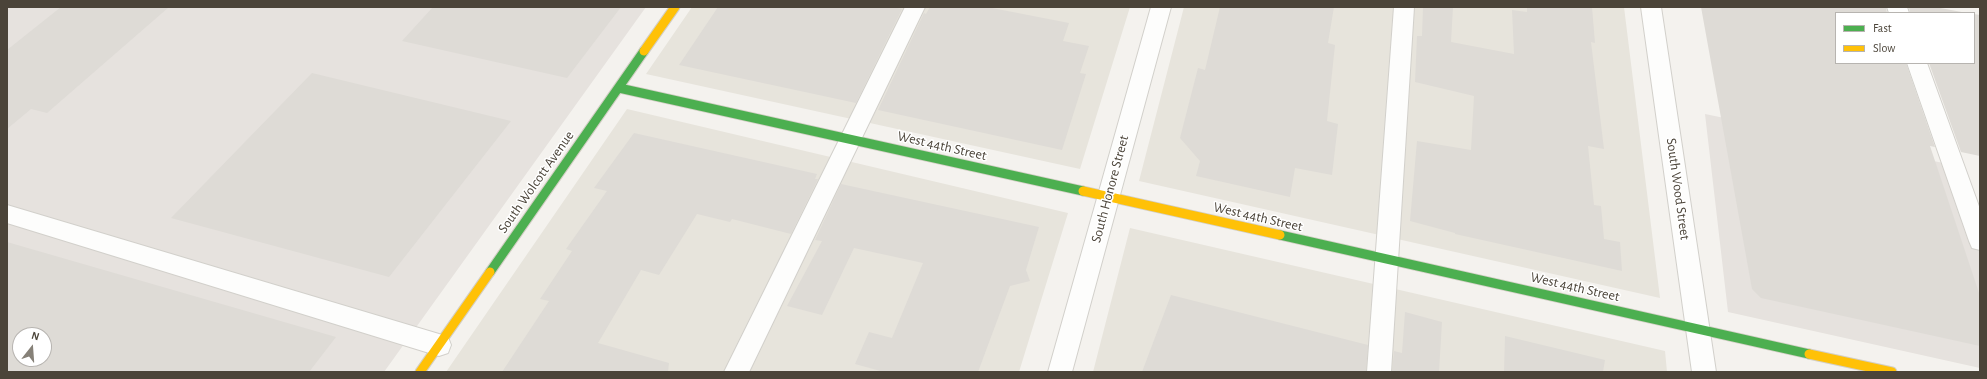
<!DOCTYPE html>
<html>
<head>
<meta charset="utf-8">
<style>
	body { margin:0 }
	#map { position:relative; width:1987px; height:379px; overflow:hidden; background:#f4f2ee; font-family:"Alegreya Sans",sans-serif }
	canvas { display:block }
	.frame { position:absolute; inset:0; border:8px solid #4b4439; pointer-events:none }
	.legend { position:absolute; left:1835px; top:12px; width:140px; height:52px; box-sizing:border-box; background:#fff; border:1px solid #b7b4b0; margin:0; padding:5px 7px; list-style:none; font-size:12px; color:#4b4439 }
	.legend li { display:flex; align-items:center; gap:8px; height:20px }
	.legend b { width:20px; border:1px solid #b7b4b0 }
	.north { position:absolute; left:12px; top:327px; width:40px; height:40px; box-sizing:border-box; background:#fff; border:1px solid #b7b4b0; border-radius:50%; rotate:17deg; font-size:11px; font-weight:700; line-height:16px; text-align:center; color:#4b4439 }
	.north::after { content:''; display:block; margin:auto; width:14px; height:18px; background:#868178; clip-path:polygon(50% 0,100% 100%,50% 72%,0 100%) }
</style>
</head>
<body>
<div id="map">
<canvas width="1987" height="379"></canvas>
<div class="frame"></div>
<ul class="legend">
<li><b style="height:5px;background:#4caf50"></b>Fast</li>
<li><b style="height:5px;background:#ffc107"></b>Slow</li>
</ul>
<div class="north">N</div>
</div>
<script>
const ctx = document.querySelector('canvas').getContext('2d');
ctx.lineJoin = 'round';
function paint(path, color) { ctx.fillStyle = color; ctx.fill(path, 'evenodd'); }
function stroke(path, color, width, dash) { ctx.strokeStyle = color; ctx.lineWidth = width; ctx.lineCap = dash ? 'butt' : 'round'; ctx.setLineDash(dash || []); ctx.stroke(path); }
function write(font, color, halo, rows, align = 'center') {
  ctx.font = font + ' "Alegreya Sans",sans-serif'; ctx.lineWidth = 3; ctx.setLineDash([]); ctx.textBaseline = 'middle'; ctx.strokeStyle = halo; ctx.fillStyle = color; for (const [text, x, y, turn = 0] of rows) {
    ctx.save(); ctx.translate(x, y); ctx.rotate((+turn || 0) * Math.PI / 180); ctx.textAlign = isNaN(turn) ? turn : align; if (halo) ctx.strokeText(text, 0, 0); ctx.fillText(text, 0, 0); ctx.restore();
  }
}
const residential = new Path2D(`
	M692,7H1130L1080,169L646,74Z
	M1184,7H1624L1660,298L1139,181Z
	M627,109L1068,213L1019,372H446Z
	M1130,228L1665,351L1667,372H1093Z`);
const industrial = new Path2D(`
	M7,7H646L384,372H7ZM20,335H44V359H20Z
	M1705,114L1953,165L1980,241V368L1728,312Z`);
const building = new Path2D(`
	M61,7H169L47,113L31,109L7,129V50Z
	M433,7H621L567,78L402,41Z
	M718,7H892L902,9L856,103L679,65Z
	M930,7H987L1069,23L1063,41L1089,46L1080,73L1086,74L1062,150L878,110L924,13L926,14Z
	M1220,7H1334L1328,43L1335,45L1327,121L1338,124L1332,175L1295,168L1290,197L1196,176L1200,161L1180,138L1198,68L1205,70Z
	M1423,7H1453L1451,42L1514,54L1512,10L1527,12V7H1592L1595,43L1591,42L1604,149L1588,146L1594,205L1601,206L1604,239L1620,242L1622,271L1455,234V233L1410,221L1417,141L1471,150L1474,96L1415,82L1417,36H1422Z
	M1701,7H1886L1887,13H1836V63H1906L1935,147L1930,146L1980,296V346L1761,298L1752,289Z
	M1909,7H1935L1967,13H1910Z
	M1974,14L1980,15V156L1961,152L1929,63H1974Z
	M312,73L511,121L389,277L171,218Z
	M634,133L817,174L815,179H818L791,234L732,219L730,222L697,214L659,275L641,270L598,343L669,363L668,372H502L549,301L540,299L572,251L566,249L607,191L594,188Z
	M841,184L1039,227L1026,270L1030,281L1010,286L978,372H884L855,364L869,332L892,338L923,263L854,248L822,315L787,306L822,241L815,240Z
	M7,242L336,337L309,372H7ZM20,335H44V359H20Z
	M1171,295L1368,345L1366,372H1142Z
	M1405,312L1442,322L1439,372H1392L1394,351L1402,353Z
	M1505,336L1605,360L1603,372H1504Z`);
const lane = new Path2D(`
	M905,7H925L749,372H724Z
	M1394,7H1414L1391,372H1367Z
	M1887,7H1907L1909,13H1889Z
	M1907,63H1927L1980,209V250L1972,248L1969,241Z
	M7,205L439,334L448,337L451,345L448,353L439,356L7,223Z`);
const street = new Path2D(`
	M1151,7H1171L1072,372H1048Z
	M1641,7H1661L1716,372H1692Z`);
const fast = new Path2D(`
	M619,88L1083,191
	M1280,235L1809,354
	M490,272L644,51`);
const slow = new Path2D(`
	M644,51L675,7
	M1083,191L1280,235
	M1809,354L1892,372
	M420,372L490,272`);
const streetNames = [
	["West 44th Street",942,146,13],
	["South Wolcott Avenue",536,182,-55],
	["South Honore Street",1110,189,-75],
	["South Wood Street",1678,189,82],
	["West 44th Street",1258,217,13],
	["West 44th Street",1575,287,13]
];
paint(residential, '#e7e4dc');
paint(industrial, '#e6e2de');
paint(building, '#dedbd6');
stroke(lane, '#d2d0cb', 2);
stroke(street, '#d2d0cb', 2);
stroke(fast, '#d3cfc5', 11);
stroke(slow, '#d3cfc5', 11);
paint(lane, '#fdfdfc');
paint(street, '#fdfdfc');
stroke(fast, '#4caf50', 9);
stroke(slow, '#ffc107', 9);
write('14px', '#4b4439', '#fff', streetNames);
</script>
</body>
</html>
